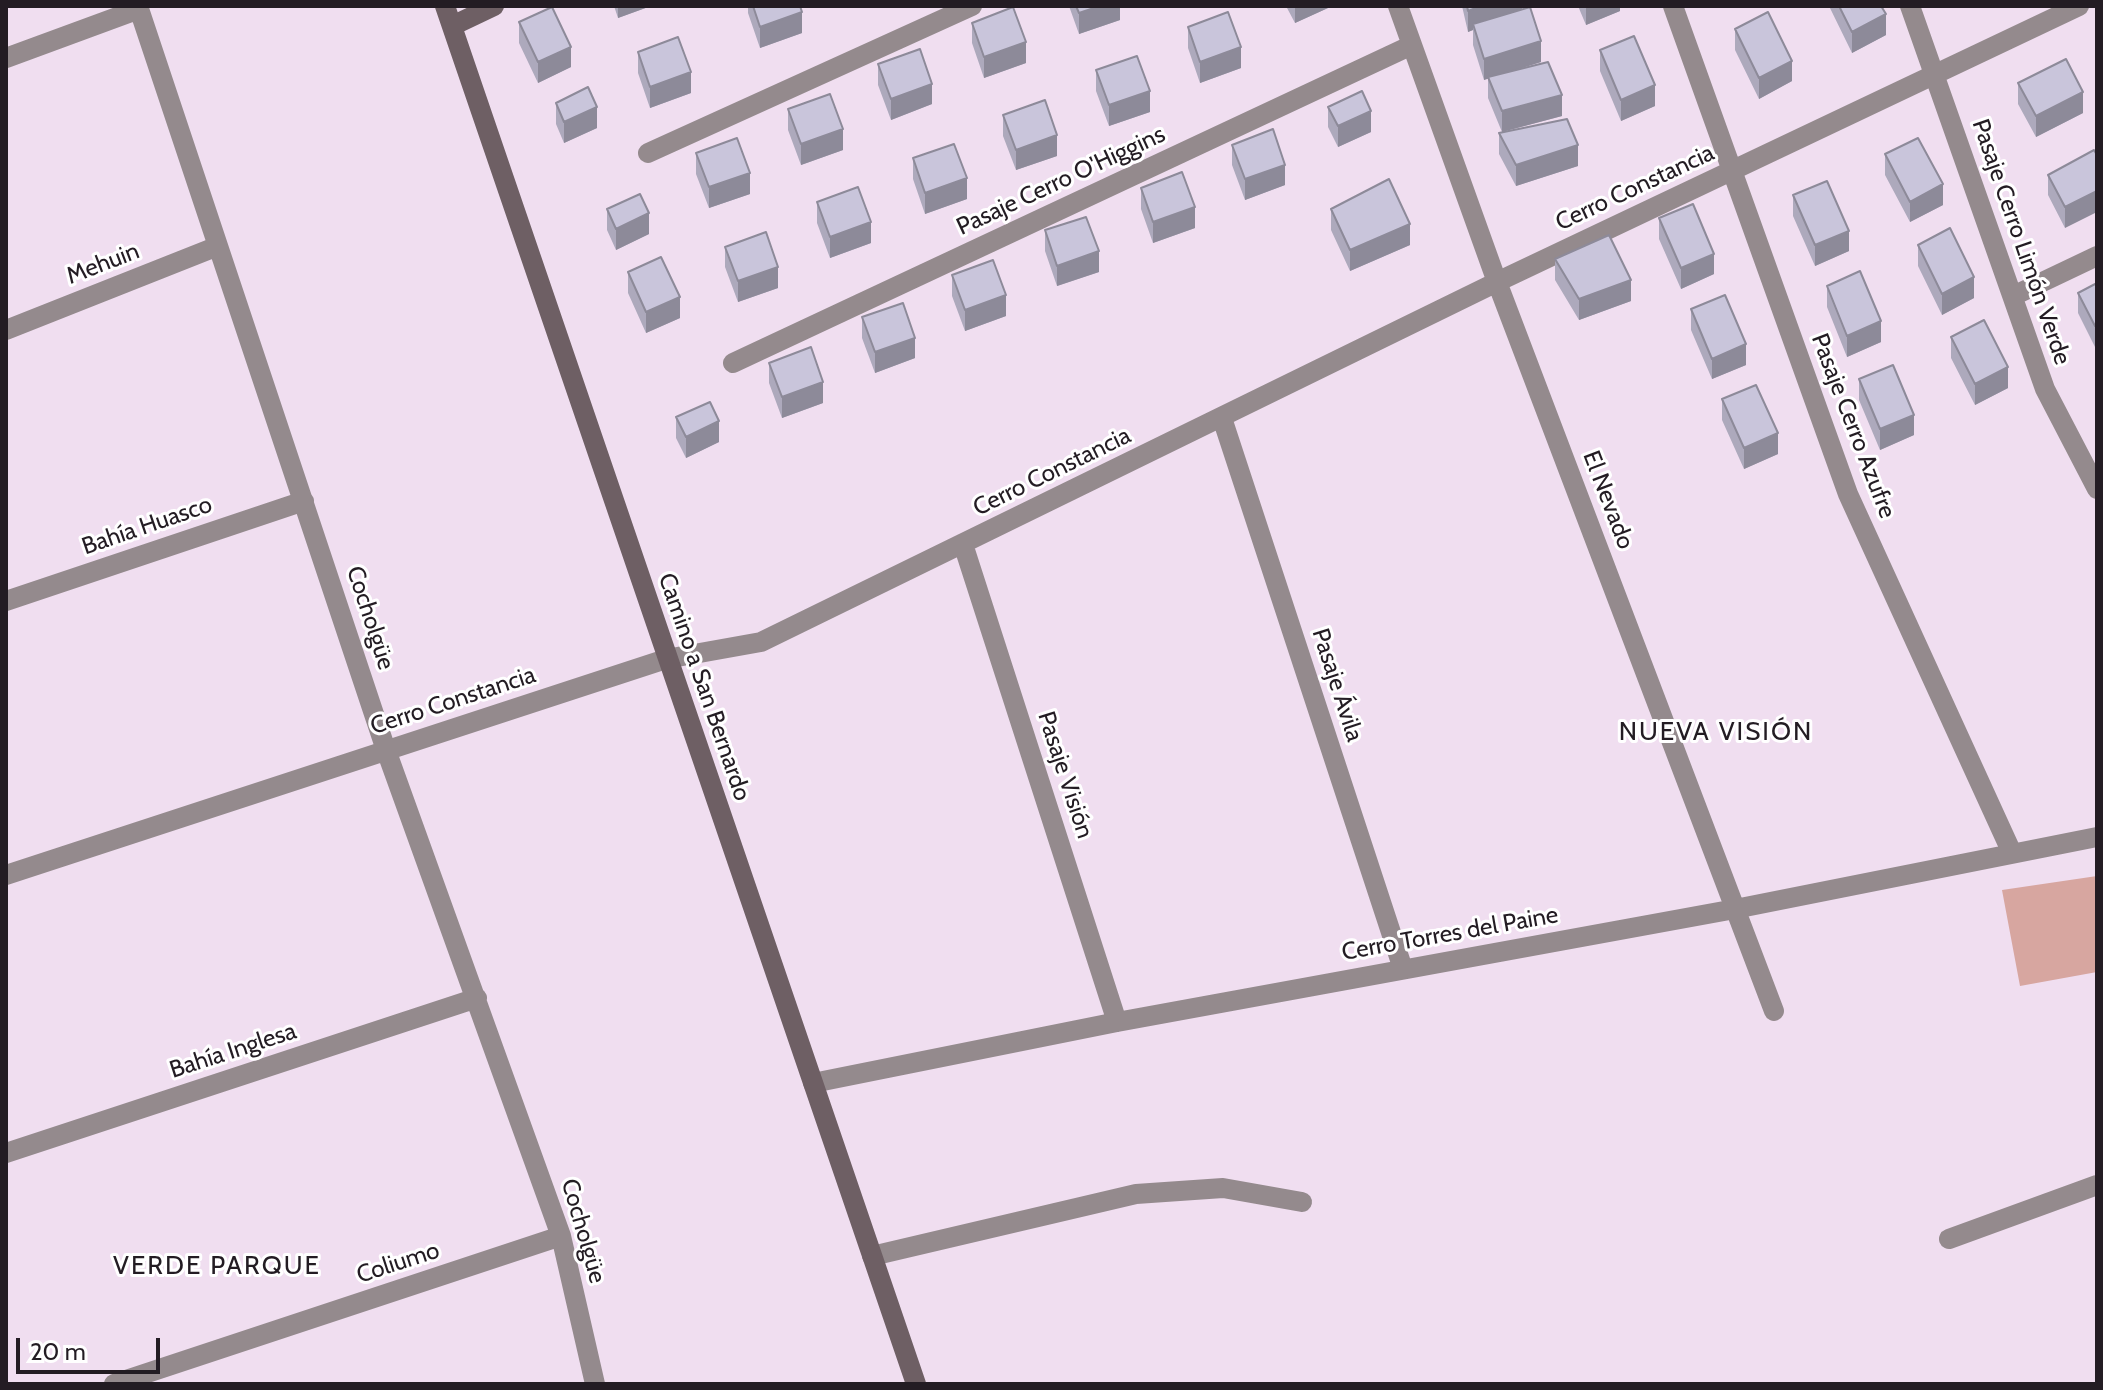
<!DOCTYPE html>
<html>
<head>
<meta charset="utf-8">
<style>
	body { margin:0 }
	#map { position:relative; width:2103px; height:1390px; overflow:hidden; background:#f0def0; font-family:Cabin,sans-serif }
	canvas { display:block }
	.frame { position:absolute; inset:0; border:8px solid #231c23; pointer-events:none }
	.scale { position:absolute; left:16px; top:1338px; width:144px; height:36px; box-sizing:border-box; border:4px solid #231c23; border-top:0; padding-left:10px; font-size:24px; line-height:28px; white-space:nowrap; color:#231c23; -webkit-text-stroke:6px #fff; paint-order:stroke }
</style>
</head>
<body>
<div id="map">
<canvas width="2103" height="1390"></canvas>
<div class="frame"></div>
<div class="scale">20 m</div>
</div>
<script>
const ctx = document.querySelector('canvas').getContext('2d');
ctx.lineJoin = 'round';
function paint(path, color) { ctx.fillStyle = color; ctx.fill(path, 'evenodd'); }
function stroke(path, color, width, dash) { ctx.strokeStyle = color; ctx.lineWidth = width; ctx.lineCap = dash ? 'butt' : 'round'; ctx.setLineDash(dash || []); ctx.stroke(path); }
function write(font, color, halo, rows, align = 'center') {
  ctx.font = font + ' Cabin,sans-serif'; ctx.lineWidth = 6; ctx.setLineDash([]); ctx.textBaseline = 'middle'; ctx.strokeStyle = halo; ctx.fillStyle = color; for (const [text, x, y, turn = 0] of rows) {
    ctx.save(); ctx.translate(x, y); ctx.rotate((+turn || 0) * Math.PI / 180); ctx.textAlign = isNaN(turn) ? turn : align; if (halo) ctx.strokeText(text, 0, 0); ctx.fillText(text, 0, 0); ctx.restore();
  }
}
const green = new Path2D(`
	M2097,876V972L2020,986L2002,890Z`);
const lane = new Path2D(`
	M872,1256L1136,1194L1223,1188L1302,1202`);
const street = new Path2D(`
	M138,6L386,750L561,1236L595,1384
	M1398,6L1497,282L1774,1011
	M1673,6L1848,494L2012,853
	M1910,6L2045,389L2097,489
	M6,58L139,9
	M648,153L972,6
	M2013,296L2097,256
	M6,330L218,246
	M733,363L1412,45
	M1222,418L1403,969
	M963,544L1117,1022
	M6,601L304,501
	M6,875L666,659L761,642L1497,282L2079,6
	M813,1083L1117,1022L1735,909L2097,837
	M6,1153L477,998
	M1949,1239L2097,1185
	M114,1384L561,1236`);
const secondary = new Path2D(`
	M445,6L916,1384
	M452,26L494,6`);
const wall = new Path2D(`
	M614,6H651L618,18Z
	M748,6H800L802,33L760,48L748,13Z
	M1069,6H1120V20L1079,34Z
	M1286,6H1328V8L1295,23Z
	M1462,6H1522V10L1541,62L1509,72L1562,116L1502,132L1488,98V78L1484,80L1473,45V30L1468,32Z
	M1578,6H1620V11L1586,25Z
	M1829,6H1881L1886,35L1852,53Z
	M519,22L571,67L538,83L519,43Z
	M972,23L1026,63L984,78L972,43Z
	M1188,27L1241,68L1200,83L1188,48Z
	M1735,29L1792,81L1759,99L1735,50Z
	M1600,50L1655,106L1621,121L1600,71Z
	M638,52L691,93L650,108L638,73Z
	M878,64L932,104L891,120L878,85Z
	M1096,70L1150,112L1109,126L1096,91Z
	M2018,83L2083,113L2036,137L2018,104Z
	M556,103L597,128L564,143L556,124Z
	M1328,107L1371,132L1338,147L1328,127Z
	M788,109L843,150L801,165L788,130Z
	M1003,115L1057,156L1016,170L1003,136Z
	M1499,133L1578,166L1516,186L1499,154Z
	M1232,145L1285,185L1245,200L1232,165Z
	M2094,150L2065,228L2048,195V175Z
	M696,153L750,194L709,208L696,174Z
	M1885,154L1943,205L1910,222L1885,175Z
	M913,158L967,199L925,214L913,179Z
	M1141,188L1195,228L1153,243L1141,209Z
	M1793,195L1849,251L1815,266L1793,216Z
	M817,202L871,243L830,258L817,223Z
	M607,209L649,234L616,250L607,230Z
	M1331,209L1410,245L1350,271L1331,230Z
	M1659,218L1714,274L1681,289L1659,239Z
	M1045,230L1099,272L1057,286L1045,251Z
	M1918,245L1974,298L1942,315L1918,266Z
	M725,247L778,288L738,302L725,267Z
	M1555,259L1631,301L1579,320L1555,280Z
	M628,272L680,318L646,333L628,293Z
	M952,275L1006,316L965,331L952,296Z
	M2097,283L2095,347L2078,313V293Z
	M1827,286L1881,342L1847,357L1827,307Z
	M1691,309L1746,365L1712,379L1691,330Z
	M862,317L915,358L875,373L862,338Z
	M1951,337L2008,388L1975,405L1951,358Z
	M769,363L823,403L782,418L769,383Z
	M1859,379L1914,435L1880,450L1859,400Z
	M1722,399L1778,454L1744,469L1722,420Z
	M676,417L719,442L686,458L676,438Z`);
const shadedWall = new Path2D(`
	M618,6H651L618,18Z
	M1100,6H1120V20L1079,34V13Z
	M1295,6H1328V8L1295,23Z
	M1481,6H1522V11L1473,24V30L1468,32V11Z
	M1586,6H1620V11L1586,25Z
	M802,12V33L760,48V27Z
	M1886,14V35L1852,53V32Z
	M1541,41V62L1484,80V59Z
	M1026,42V63L984,78V57Z
	M571,47V67L538,83V62Z
	M1241,47V68L1200,83V62Z
	M1792,61V81L1759,99V78Z
	M691,72V93L650,108V87Z
	M932,84V104L891,120V99Z
	M1655,85V106L1621,121V100Z
	M1150,91V112L1109,126V105Z
	M2083,92V113L2036,137V116Z
	M1562,95V116L1502,132V111Z
	M597,107V128L564,143V122Z
	M1371,111V132L1338,147V126Z
	M843,129V150L801,165V144Z
	M1057,135V156L1016,170V150Z
	M1578,145V166L1516,186V165Z
	M1285,165V185L1245,200V179Z
	M750,173V194L709,208V187Z
	M967,178V199L925,214V193Z
	M1943,184V205L1910,222V202Z
	M2097,191V212L2065,228V207Z
	M1195,207V228L1153,243V222Z
	M649,213V234L616,250V229Z
	M871,222V243L830,258V237Z
	M1410,224V245L1350,271V250Z
	M1849,231V251L1815,266V245Z
	M1099,251V272L1057,286V266Z
	M1714,254V274L1681,289V268Z
	M778,267V288L738,302V281Z
	M1974,277V298L1942,315V294Z
	M1631,280V301L1579,320V299Z
	M1006,295V316L965,331V310Z
	M680,297V318L646,333V312Z
	M1881,321V342L1847,357V336Z
	M2097,325V346L2095,347V326Z
	M915,338V358L875,373V352Z
	M1746,344V365L1712,379V359Z
	M2008,367V388L1975,405V384Z
	M823,382V403L782,418V397Z
	M1914,415V435L1880,450V429Z
	M719,421V442L686,458V437Z
	M1778,433V454L1744,469V448Z`);
const building = new Path2D(`
	M753,6H800L802,12L760,27Z
	M1076,6H1100L1079,13Z
	M1467,6H1481L1468,11Z
	M1839,6H1881L1886,14L1852,32Z
	M552,7L571,47L538,62L519,22Z
	M1013,7L1026,42L984,57L972,23Z
	M1530,7L1541,41L1484,59L1473,24Z
	M1228,12L1241,47L1200,62L1188,27Z
	M1768,12L1792,61L1759,78L1735,29Z
	M1634,36L1655,85L1621,100L1600,50Z
	M678,37L691,72L650,87L638,52Z
	M920,49L932,84L891,99L878,64Z
	M1137,56L1150,91L1109,105L1096,70Z
	M2066,59L2083,92L2036,116L2018,83Z
	M1548,62L1562,95L1502,111L1488,77Z
	M588,87L597,107L564,122L556,103Z
	M1362,91L1371,111L1338,126L1328,107Z
	M830,94L843,129L801,144L788,109Z
	M1045,100L1057,135L1016,150L1003,115Z
	M1567,119L1578,145L1516,165L1499,133Z
	M1273,129L1285,165L1245,179L1232,145Z
	M737,138L750,173L709,187L696,153Z
	M1918,138L1943,184L1910,202L1885,154Z
	M954,144L967,178L925,193L913,158Z
	M2094,150L2097,155V191L2065,207L2048,175Z
	M1182,172L1195,207L1153,222L1141,188Z
	M1389,179L1410,224L1350,250L1331,209Z
	M1827,181L1849,231L1815,245L1793,195Z
	M858,187L871,222L830,237L817,202Z
	M640,194L649,213L616,229L607,209Z
	M1693,204L1714,254L1681,268L1659,218Z
	M1086,217L1099,251L1057,266L1045,230Z
	M1950,228L1974,277L1942,294L1918,245Z
	M766,232L778,267L738,281L725,247Z
	M1609,235L1631,280L1579,299L1555,259Z
	M661,257L680,297L646,312L628,272Z
	M993,260L1006,295L965,310L952,275Z
	M1860,271L1881,321L1847,336L1827,286Z
	M2097,283V325L2095,326L2078,293Z
	M1725,295L1746,344L1712,359L1691,309Z
	M903,303L915,338L875,352L862,317Z
	M1984,320L2008,367L1975,384L1951,337Z
	M811,347L823,382L782,397L769,363Z
	M1893,365L1914,415L1880,429L1859,379Z
	M1756,385L1778,433L1744,448L1722,399Z
	M710,402L719,421L686,437L676,417Z`);
const streetNames = [
	["Pasaje Cerro O'Higgins",1061,181,-25],
	["Cerro Constancia",1635,188,-25],
	["Pasaje Cerro Limón Verde",2021,242,71],
	["Mehuin",103,264,-21],
	["Pasaje Cerro Azufre",1853,426,69],
	["Cerro Constancia",1052,472,-26],
	["El Nevado",1608,500,69],
	["Bahía Huasco",147,526,-19],
	["Cocholgüe",370,618,72],
	["Pasaje Ávila",1337,685,72],
	["Camino a San Bernardo",704,687,71],
	["Cerro Constancia",453,701,-18],
	["Pasaje Visión",1065,775,72],
	["Cerro Torres del Paine",1450,934,-10],
	["Bahía Inglesa",233,1051,-18],
	["Cocholgüe",583,1231,74],
	["Coliumo",398,1263,-18]
];
const neighbourhoodNames = [
	["NUEVA VISIÓN",1716,732],
	["VERDE PARQUE",217,1266]
];
paint(green, '#d7a6a0');
stroke(lane, '#948a8d', 20);
stroke(street, '#948a8d', 20);
stroke(secondary, '#6e5f64', 20);
paint(wall, '#ada9bc');
paint(shadedWall, '#8d8a99');
paint(building, '#c9c5db');
stroke(building, '#8d8a99', 2);
write('24px', '#231c23', '#fff', streetNames);
ctx.letterSpacing = '2px';
write('26px', '#231c23', '#fff', neighbourhoodNames);
ctx.letterSpacing = '0px';
</script>
</body>
</html>
